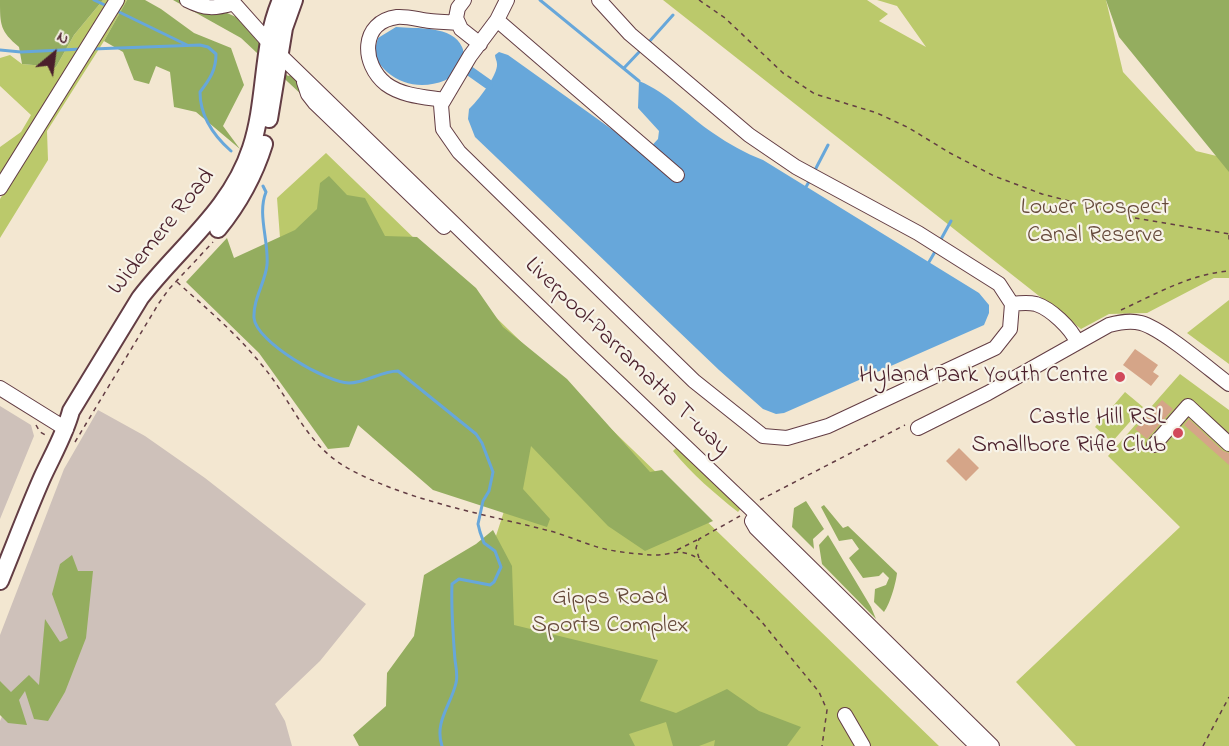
<!DOCTYPE html>
<html>
<head>
<meta charset="utf-8">
<style>
	body { margin:0 }
	#map { position:relative; width:1229px; height:746px; overflow:hidden; background:#f3e7d1; font-family:"Indie Flower",sans-serif }
	canvas { display:block }
	.north { position:absolute; left:24px; top:24px; width:60px; height:60px; -webkit-text-stroke:4px #f7f3e8; paint-order:stroke; rotate:29deg; font-size:16px; font-weight:700; line-height:24px; text-align:center; color:#4a1f2b }
	.north::after { content:''; display:block; margin:auto; width:21px; height:27px; background:#4a1f2b; clip-path:polygon(50% 0,100% 100%,50% 72%,0 100%) }
</style>
</head>
<body>
<div id="map">
<canvas width="1229" height="746"></canvas>
<div class="north">N</div>
</div>
<script>
const ctx = document.querySelector('canvas').getContext('2d');
ctx.lineJoin = 'round';
function paint(path, color) { ctx.fillStyle = color; ctx.fill(path, 'evenodd'); }
function stroke(path, color, width, dash) { ctx.strokeStyle = color; ctx.lineWidth = width; ctx.lineCap = dash ? 'butt' : 'round'; ctx.setLineDash(dash || []); ctx.stroke(path); }
function write(font, color, halo, rows, align = 'center') {
  ctx.font = font + ' "Indie Flower",sans-serif'; ctx.lineWidth = 4.5; ctx.setLineDash([]); ctx.textBaseline = 'middle'; ctx.strokeStyle = halo; ctx.fillStyle = color; for (const [text, x, y, turn = 0] of rows) {
    ctx.save(); ctx.translate(x, y); ctx.rotate((+turn || 0) * Math.PI / 180); ctx.textAlign = isNaN(turn) ? turn : align; if (halo) ctx.strokeText(text, 0, 0); ctx.fillText(text, 0, 0); ctx.restore();
  }
}
const industrial = new Path2D(`
	M0,406L31,425L34,436L0,519Z
	M98,410L145,436L205,478L366,604L320,661L275,704L285,721L292,746H0V721L7,705L0,698V635L64,469Z`);
const green = new Path2D(`
	M103,0H127L104,41L47,131L48,160L0,238V199L29,153L0,176V147L21,132L31,115L0,86V58L10,55L22,64L56,67L74,35Z
	M663,0H867L888,14L879,21L926,47L897,6L877,0H1106L1123,72L1196,151L1229,159V278H1214L1147,313L1109,314L1081,329Z
	M326,153L939,746H465L481,582L507,502L280,238L277,198Z
	M1229,300V364L1187,333Z
	M1180,374L1229,410V746H1076L1016,682L1180,527L1108,456Z
	M1125,392L1143,407L1112,442L1095,427Z
	M678,446L741,508L738,512C715,494 692,474 673,451Z`);
const forest = new Path2D(`
	M0,0H103L74,35L56,67L22,64L19,47C0,31 0,25 0,0Z
	M127,0H145L161,9L194,33L231,48L244,85L223,126L240,149L196,112L174,107L170,72L156,66L149,84L134,80L123,52L104,41Z
	M173,0H180L199,10L213,14L227,13L236,17L260,44L263,53L288,76L291,75L297,81L304,97L241,38Z
	M1106,0H1229V172L1119,37Z
	M329,176L347,195L365,198L385,236L417,237L476,288L503,327L567,379L650,472L662,470L713,521L645,551L608,526L531,446L523,489L550,519L547,527L433,490L358,425L349,447L328,449L259,353L186,282L227,238L234,258L295,230L317,209L320,183Z
	M806,501L824,529L813,539L814,549L792,527L794,508Z
	M824,505L843,528L848,526L897,573C896,583 890,604 884,612L874,602L875,589L886,585L889,578L883,572L879,576L863,578L849,558L859,549L852,539L839,541L821,507Z
	M493,530L512,566L514,625L658,660L640,701L676,713L727,689L759,711L801,727L787,746H714L715,740L699,746H673L666,722L629,734L635,746H359L353,735L386,706L387,673L414,636L424,575L476,544Z
	M828,535L871,607L876,619L822,564L819,545Z
	M72,555L78,571H93L86,638L65,692L48,721L34,719L25,691L19,700L27,725L8,723L0,715V681L11,692L29,675L39,685L45,619L60,642L68,638L52,594L60,564Z`);
const water = new Path2D(`
	M396,27C416,29 453,25 462,47C465,53 464,60 464,67C444,88 410,92 387,72C382,67 375,60 375,52C375,48 377,42 378,38Z
	M499,52L508,55L645,153L658,139L659,131L638,108L639,81C668,93 688,116 713,133C729,144 745,153 763,160L979,293L989,305V313L984,325L784,413L776,414L763,409L719,370L475,137L468,119L469,109C477,102 498,75 497,64C497,61 495,58 495,55Z`);
const stream = new Path2D(`
	M94,0L109,7
	M540,0L639,81
	M115,10L187,45
	M648,43L673,15
	M92,49L200,45L208,47L216,54C216,70 210,79 200,92C200,116 214,136 231,151
	M0,50L21,52L82,49
	M624,68L641,50
	M814,172L828,145
	M263,186L266,192C257,214 269,241 267,265C265,283 253,299 254,318C256,342 327,383 349,383C366,383 381,371 398,371L476,434L482,443L493,472L489,491L483,501L478,524L480,532L484,543L495,551L501,567L494,582L490,585L459,579L452,584C451,610 453,634 455,660C456,667 458,676 456,683C451,705 434,722 442,746
	M806,187L811,178
	M940,241L951,221
	M929,262L936,250`);
const canal = new Path2D(`
	M464,67L488,84`);
const building = new Path2D(`
	M1135,349L1158,365L1153,372L1159,376L1151,386L1123,365Z
	M1162,400L1173,409L1147,439L1135,429Z
	M1189,419L1223,451L1229,453V465L1184,425Z
	M959,448L979,468L966,481L946,461Z`);
const path = new Path2D(`
	M699,0L725,18L783,73L815,94L877,113L909,128L950,153L994,176L1042,194L1135,218L1229,234
	M1229,235V243
	M177,282C206,308 236,333 261,364C293,401 304,445 351,470C412,502 484,514 550,531C572,537 594,548 615,551C627,553 640,554 651,555C673,556 677,546 699,559L761,621L819,692L827,710L822,746
	M1121,310C1156,294 1190,274 1229,271
	M36,425L40,432L47,436
	M75,442L159,303L169,289L213,242
	M760,500L905,425
	M677,550L697,540
	M699,558L696,548L699,539L740,516
	M1203,746L1229,697`);
const minor = new Path2D(`
	M187,0C205,9 214,9 234,3
	M231,0L280,55L581,347L750,508L992,746
	M464,0L458,8L456,18L461,29L480,44
	M507,0L497,20L470,56L441,105L443,129L459,152L694,381L763,436L787,438L828,426L995,348L1010,329L1012,304L999,284L918,233L796,167L749,135L630,34L599,0
	M497,20L677,175
	M304,82L308,94L315,103L444,227
	M444,100C425,97 402,96 386,84C361,64 360,22 397,17C407,16 420,20 430,21C439,22 449,22 458,23
	M0,188L117,0
	M1012,304C1019,303 1028,302 1036,304C1051,309 1071,328 1077,342
	M0,388L66,429
	M918,428L988,393L1109,325C1120,322 1130,320 1141,323C1163,329 1209,369 1229,384
	M1154,445L1188,406L1229,444
	M756,514L752,521L756,528L977,746
	M845,715L863,746`);
const major = new Path2D(`
	M269,119L284,28L294,0
	M218,229C239,203 254,176 264,144
	M0,581C14,547 27,512 42,478C52,456 65,434 71,411L140,298C178,248 231,210 251,148C267,100 261,46 281,0`);
const markers = [
	[1120,377,6,"#d1495b"],
	[1178,433,6,"#d1495b"]
];
const parkNames = [
	["Lower Prospect",1095,209],
	["Canal Reserve",1095,237],
	["Gipps Road",610,599],
	["Sports Complex",610,627]
];
const streetNames = [
	["Widemere Road",163,233,-51],
	["Liverpool–Parramatta T-way",626,358,44]
];
const poiNames = [
	["Hyland Park Youth Centre",1108,377],
	["Castle Hill RSL",1166,419],
	["Smallbore Rifle Club",1166,447]
];
paint(industrial, '#cec1ba');
paint(green, '#bbc96b');
paint(forest, '#94ad5f');
paint(water, '#67a7da');
stroke(stream, '#67a7da', 3);
stroke(canal, '#67a7da', 10);
paint(building, '#d5a588');
stroke(minor, '#633d44', 16);
stroke(major, '#633d44', 20);
stroke(path, '#633d44', 1.5, [4.5, 4.5]);
stroke(minor, '#fff', 14);
stroke(major, '#fff', 16);
for (const [x, y, r, color] of markers) { const dot = new Path2D(); dot.arc(x, y, r, 0, 2 * Math.PI); ctx.fillStyle = color; ctx.fill(dot); stroke(dot, '#f7f3e8', 2); }
write('24px', '#664a3b', '#f7f3e8', parkNames);
write('24px', '#4a1f2b', '#f7f3e8', streetNames);
write('24px', '#4a1f2b', '#f7f3e8', poiNames, 'right');
</script>
</body>
</html>
